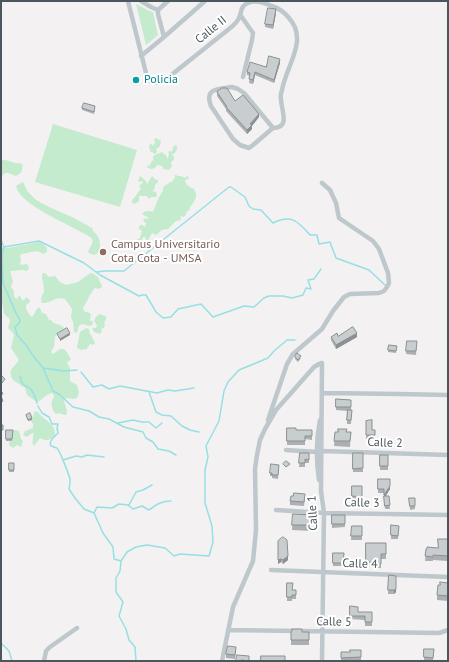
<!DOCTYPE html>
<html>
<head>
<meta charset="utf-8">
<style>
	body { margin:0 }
	#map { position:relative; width:449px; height:662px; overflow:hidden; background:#f3f1f1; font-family:"PT Sans",sans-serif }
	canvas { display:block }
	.frame { position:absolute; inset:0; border:2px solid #4a575c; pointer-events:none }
</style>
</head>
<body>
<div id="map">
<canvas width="449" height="662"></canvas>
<div class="frame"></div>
</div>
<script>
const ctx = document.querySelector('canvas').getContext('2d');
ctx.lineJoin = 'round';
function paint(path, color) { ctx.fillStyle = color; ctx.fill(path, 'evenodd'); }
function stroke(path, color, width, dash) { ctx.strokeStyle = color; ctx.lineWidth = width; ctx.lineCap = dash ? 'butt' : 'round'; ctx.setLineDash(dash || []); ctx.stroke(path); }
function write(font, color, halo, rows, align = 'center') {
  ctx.font = font + ' "PT Sans",sans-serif'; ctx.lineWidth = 4; ctx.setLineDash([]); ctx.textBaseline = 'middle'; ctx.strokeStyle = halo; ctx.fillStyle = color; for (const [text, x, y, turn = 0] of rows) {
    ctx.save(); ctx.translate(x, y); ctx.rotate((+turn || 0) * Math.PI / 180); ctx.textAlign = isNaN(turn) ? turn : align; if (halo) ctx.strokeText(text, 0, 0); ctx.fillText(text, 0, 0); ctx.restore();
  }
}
const green = new Path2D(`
	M136,4L150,11L153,12L158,35L146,45Z
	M53,124L137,150L120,207L35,182Z
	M154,139L156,138L161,141L160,146L156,149L157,152L155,154L150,151V149L149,148V146L150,145L151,143L153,146L155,143Z
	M176,145L177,146V149L175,153L172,154L174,157V160L171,162L172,166L169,170L163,169L162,166L157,165L155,168L151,169L146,167L150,165L152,161L154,160L153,159C153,154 158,154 162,152L164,154H165L168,159L169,151H170L172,152L173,148V147Z
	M2,160C9,160 10,162 15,163C19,164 20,162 23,165L21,173L16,176L8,173H5L1,177V161Z
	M175,175H176L178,176H181L185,178L187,176L189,177L188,179L185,180C185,185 190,187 194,189L195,192L196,193C197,198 193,204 190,207L189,211H187L186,215L183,217L179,216L181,218V220L176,221L168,229L162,230L156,235L152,233L147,242L145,237H143L142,240L140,243L137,239L140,238L142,231L139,229V227L140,225H142L145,227L146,223L143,221L145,218L148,219L149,218L142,214C145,210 149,211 153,212L159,197L163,191V187L172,181L173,182V180L175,178Z
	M140,176L146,181L147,184L152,176L156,180H158V182L155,185L154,190L152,191L156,192L157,195L156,197H151L149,199L147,196H139V201L135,204L132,203V200C136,197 137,193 140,190L141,188L139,187L140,185L143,183L142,181L140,182L138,181Z
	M23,182L28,192L36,200L49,207L74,218L92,228C95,235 92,229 96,234C101,239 101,247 98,253L94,255L89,253L88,252C90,246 96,241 90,237C73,226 19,205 16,186Z
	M39,242L43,244L47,248V252L43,254L37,251L21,254L20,256L21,260L20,263L21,265L26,264L28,265L29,269L26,271L23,270L10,271L12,278L13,281L11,287L14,291V296L15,298L17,299L19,296H20L22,300H24L26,297L30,300V302L26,305V308L27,311L31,317L33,316L36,310L39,307L40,308L42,313L46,314L49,320H51C53,325 60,323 64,328C61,333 59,331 56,335C54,338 55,342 54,346C53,348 52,350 51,352L53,354L60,349H64L66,351L71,359L67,363L70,368V381L77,385L79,393L77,398L74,399L66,398L64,401L67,411L66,415H64L59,413L56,414C51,409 50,402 54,397L53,393C47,393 43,400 37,402L34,400L27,395L25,388L13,380C7,369 13,369 19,360L11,348L14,335L12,332L8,328L10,321L9,318L6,316L4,313L1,297V247L8,248Z
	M43,273H45L49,277L55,276L60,282L66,285L78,282L89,274L92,273L98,277L101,284L102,285V287L99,289L95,288C91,292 89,297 86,303C85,305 84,306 83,308L84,311L90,313L91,314L90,321H93V324L90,326L82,324L79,326L77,333L74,332L73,322L71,317L72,309L65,299C54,296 51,304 42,303C40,299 42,295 44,292V290L43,282L42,278V275Z
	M100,314L105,316L106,317V320L104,322L105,323L104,328L101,329L102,331L100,334L94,332L92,328H96L97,325C92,320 95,317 100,314Z
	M86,328L89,329L90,334L91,335L95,343L93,345L90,344L86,350L85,349L81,350L77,348V347L80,332Z
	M35,411L38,412C43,420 56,423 55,435C50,440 47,442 40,438L34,446C31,441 34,438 33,433H32L27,437L23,435L25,431L33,428V424L31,421Z
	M15,430L19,431L21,439L23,441L21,447L17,445L13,448L9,445L10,431Z`);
const stream = new Path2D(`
	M1,240L4,247L2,255L3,283L16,313L20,320V322L15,327L17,335L27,346L31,353L43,368L53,391L60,395L73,407L89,411L99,417L109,419L124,427L143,432L146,438L153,442L158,449L169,451L176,455
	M4,247L39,241L84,263L100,275L139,296L142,295H146L156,312L163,318L171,317L178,309L201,304L213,317L244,306L254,307L264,298L269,296H283L292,298L303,295L306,288L311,289L308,280L314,279L321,269
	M97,272L104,271H124L229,187H231L245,197L249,206L253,209L261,210L273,223C291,214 298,221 310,235H317L319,244L330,242L336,258L369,270L386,286
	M43,368L64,371L77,370
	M81,372L93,387L102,385L109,389L120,386L157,393L168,390L175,391L194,388
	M20,376C23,390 27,383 32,391C35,395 36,399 37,403
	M149,392L156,412L162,415L171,416L182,426L190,430L199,432
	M38,406L42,413L49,417L52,424H58L57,428L58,433L52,439L50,443L51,446C52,446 56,448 57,448C60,451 69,475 70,479C70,483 70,486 69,489L75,498L84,509L94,513L103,533L113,547L114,559L121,561L127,552L136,547L147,545L165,548L174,556L180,554L209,556L213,542L212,526L205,503V470L208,457L206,446L219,421L224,391L228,382L239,370L268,358L274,351L287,340H295
	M118,423L133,420L142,422H149L156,428L162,423
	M63,460L76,456L82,457L87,455L95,456L104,457
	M129,505L136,492L143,490L152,485
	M94,513L97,507L112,508L119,504L128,505L133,509L142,506L149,510C157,504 162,501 171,501
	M121,561L120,571L116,578V592L123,602L119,616L126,629L129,640L135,647L136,661
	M1,643L9,651L12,661`);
const minor = new Path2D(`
	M128,1L147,77C151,85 158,83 165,80L229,29C233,26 237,22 239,18C242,12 240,6 248,3C254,0 265,3 272,6C278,8 285,13 289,18C309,40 286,66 282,90C281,93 280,96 281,99C281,110 291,128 273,128
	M141,1L151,7L158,10
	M241,16L253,33L252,40L243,77
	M164,37L158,14V10L168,1
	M141,56L164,37L205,1
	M232,87L238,89L244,93L273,128L253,145L249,148L240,145L233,139L211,106C204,88 218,89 232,87Z
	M322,393L399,394L448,395
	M268,420L287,364L293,354L322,329L333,311L344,297L350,294L379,293L384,291L387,287L389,283L388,273L379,249L373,241L339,218L336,203L330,190L322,183
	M286,450L317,452
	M322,451L448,455
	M319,480C316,460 316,440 320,420
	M276,510L324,513L448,515
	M271,570L448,577
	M228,630L439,633L448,630
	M44,661L46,651L50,647L77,628
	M222,661L233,607L253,561L256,530L255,469L257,455L260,440L265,429L276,410L314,367L319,364L322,363L321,491L324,513L322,661`);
const wall = new Path2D(`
	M276,13L273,29L265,27V24Z
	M280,63L274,83L255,75L253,84L249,83L250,76L247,75V72L266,67Z
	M217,92L235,101L259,117L252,126V129L247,134L226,111V109L217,96Z
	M82,108H95L94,114L82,110Z
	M331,337H357L336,349L331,340Z
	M407,341H417L416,355L406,354Z
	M389,345L397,346L396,353L388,352Z
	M295,357L301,358L298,362L295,359Z
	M336,399L351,400V410H352L351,424H347V411L336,410Z
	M366,421L372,430H375V439H366Z
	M287,428L296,430H312V440L305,439V445H287Z
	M6,430H13L12,441H6Z
	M335,432H351L350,447L334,446Z
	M300,453H309V463H305V467H299Z
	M353,453H363V472H353Z
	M380,455H388V470H380Z
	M9,463H14V472H9Z
	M279,468L278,479L272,478V476H270V473Z
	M378,479L390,489L386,496H389L390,509H385L384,493H378Z
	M352,486H362V500H352Z
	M305,497L304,506L290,505V501Z
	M409,498H415V509L410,510Z
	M293,514L312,515L311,531L292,530Z
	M332,515H345V527L332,528Z
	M391,525L399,526L398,539H391Z
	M352,526H362V540H351Z
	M448,539V561L433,560V561H425L426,549L438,548Z
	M278,541L288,560L283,564L281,562L278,564Z
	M366,543H386V559H381V568H376V566H366Z
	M333,553H344L343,566H333Z
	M389,575L396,592L394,594H388Z
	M287,583L293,590H296V599H292V601H287Z
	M448,583V601L437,600V595L440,585Z
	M350,606L358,612H372V626H365V620L350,619Z
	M291,632H309V645H291Z
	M424,649H434L433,661H424Z
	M236,650L235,659L226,658V654Z
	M341,652L361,657V661H341Z`);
const shadedWall = new Path2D(`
	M276,9V13L273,29V25Z
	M280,59V63L274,83V80Z
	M255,72V75L253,84V80Z
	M259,114V117L252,126V129L247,134V130L250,124Z
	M70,333V335L60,341V339Z
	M357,333V337L336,349V345Z
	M32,418V420L28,421V420Z
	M390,486V489L384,498V495Z
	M288,556V560L283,564V560Z
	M281,559V562L278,564V560Z
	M396,576V592L394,594V590Z`);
const building = new Path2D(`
	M268,8L276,9L273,25L265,24Z
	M269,56L280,59L274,80L255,72L253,80L249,79L250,73L247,72L250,62L266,67Z
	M222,88H227L235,101L243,95L259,114L250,124L252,125L247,130L226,107H227L217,92Z
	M84,103L95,106L94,112L82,108Z
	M353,327L357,333L336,345L331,337L337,333L338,336Z
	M67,328L70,333L60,339L57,334Z
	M407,341H417L416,351H406Z
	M389,345L397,346L396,351L388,350Z
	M297,353L301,356L298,360L295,357Z
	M2,376L5,379L2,383H1V378Z
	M1,392L3,393L1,396L3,401L1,403Z
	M336,399L351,400V407H336Z
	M348,410H352L351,420H347Z
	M30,413L32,418L28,420L26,415Z
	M372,420V430H375V435H366V421Z
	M1,425H3V430H1Z
	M287,428H296V430H312V436H305V441H287Z
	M338,429H347L346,432H351L350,441H334L335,432H338Z
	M6,430H13L12,439H6Z
	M300,453H309V460L305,459V463H299Z
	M353,453H363V468L353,469Z
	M380,455H388V466H380Z
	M286,461L290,464L286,467L283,464Z
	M9,463H14V470H9Z
	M271,464L279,465L278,475H272V473H270Z
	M378,479H390V486L384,495V489H378Z
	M352,486H362V497L352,496Z
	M294,493L305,494L304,502L290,501L291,496H293Z
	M384,496H389L390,505L385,506Z
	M409,498H415V506H410Z
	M293,514L312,515L311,525H292Z
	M332,515H345V524H332Z
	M391,525L399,526L398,536L391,535Z
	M352,526H362V536H351Z
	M283,537L287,540L288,556L283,560L281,559L278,560V541Z
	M438,539H448V556L433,555V557L425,556L426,549H427V547L438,548Z
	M366,543H386V554H381V564H376V562H366Z
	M333,553H344L343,563H333Z
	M389,575L396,576V589L394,590H388Z
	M440,582L448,583V596L437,595L438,585H440Z
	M287,583H293L292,590H296V595H292V597H287Z
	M350,606L358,607V612H372V622H365V616H350Z
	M292,629H302V632H309V640H291V632L292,631Z
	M228,646L236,647L235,655L226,654Z
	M424,649H434L433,658L424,657Z
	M350,650H361V657L341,658V652H350Z
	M237,655L249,656V661L241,660V661H236Z
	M261,656H285V661H261Z`);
const markers = [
	[136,80,4,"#0f9aa8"],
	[103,252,4,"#8d6e63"]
];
const streetNames = [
	["Calle II",211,30,-39],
	["Calle 2",385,443,2],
	["Calle 3",362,503,1],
	["Calle 1",313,513,-93],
	["Calle 4",360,564,2],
	["Calle 5",334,622,1]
];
const cultureNames = [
	["Policia",144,80]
];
const educationNames = [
	["Campus Universitario",111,245],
	["Cota Cota - UMSA",111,259]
];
paint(green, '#c4ebcd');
stroke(stream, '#96e0e4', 1.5);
stroke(minor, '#bec7cc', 4.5);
paint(wall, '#acb0b2');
paint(shadedWall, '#8c9091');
paint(building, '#c8cdcf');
stroke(building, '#8c9091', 1);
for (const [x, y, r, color] of markers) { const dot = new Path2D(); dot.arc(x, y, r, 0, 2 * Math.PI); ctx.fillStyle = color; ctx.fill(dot); stroke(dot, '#fff', 1.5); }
write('12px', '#4a575c', '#fff', streetNames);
write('12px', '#0d838f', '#fff', cultureNames, 'left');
write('12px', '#785e54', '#fff', educationNames, 'left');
</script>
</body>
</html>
